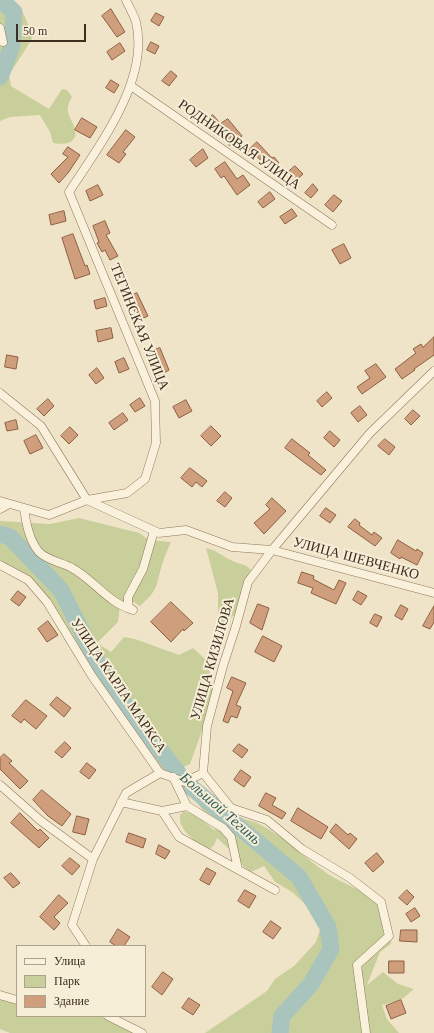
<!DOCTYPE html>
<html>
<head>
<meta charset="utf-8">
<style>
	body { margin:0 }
	#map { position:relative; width:434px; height:1033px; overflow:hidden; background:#f0e4c8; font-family:"Times New Roman",serif }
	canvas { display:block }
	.legend { position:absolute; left:16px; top:945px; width:130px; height:72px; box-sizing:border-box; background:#f7eed8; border:1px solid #ada18e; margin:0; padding:5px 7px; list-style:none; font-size:12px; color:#3d2e20 }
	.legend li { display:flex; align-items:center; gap:8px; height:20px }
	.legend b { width:20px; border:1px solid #ada18e }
	.scale { position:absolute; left:16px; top:24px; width:70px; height:18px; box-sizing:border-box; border:2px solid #3d2e20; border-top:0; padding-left:5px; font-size:12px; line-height:14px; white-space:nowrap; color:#3d2e20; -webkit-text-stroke:3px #f7eed8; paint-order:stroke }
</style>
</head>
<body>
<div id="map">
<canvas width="434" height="1033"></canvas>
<ul class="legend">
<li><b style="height:5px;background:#faf1dc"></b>Улица</li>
<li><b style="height:11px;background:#c9cf9b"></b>Парк</li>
<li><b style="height:11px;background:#cf9f7d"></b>Здание</li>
</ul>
<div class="scale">50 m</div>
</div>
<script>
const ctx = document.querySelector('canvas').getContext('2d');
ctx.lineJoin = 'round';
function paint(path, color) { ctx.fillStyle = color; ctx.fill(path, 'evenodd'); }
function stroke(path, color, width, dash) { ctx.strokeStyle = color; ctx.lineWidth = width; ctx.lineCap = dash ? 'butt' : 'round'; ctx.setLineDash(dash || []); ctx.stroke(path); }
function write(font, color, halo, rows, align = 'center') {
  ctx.font = font + ' "Times New Roman",serif'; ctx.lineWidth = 4; ctx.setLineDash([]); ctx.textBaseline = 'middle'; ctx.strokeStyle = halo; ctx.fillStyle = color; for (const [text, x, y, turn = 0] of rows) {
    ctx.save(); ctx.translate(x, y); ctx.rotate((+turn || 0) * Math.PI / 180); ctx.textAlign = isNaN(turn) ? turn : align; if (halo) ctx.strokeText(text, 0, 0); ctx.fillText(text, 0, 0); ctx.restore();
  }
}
const green = new Path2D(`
	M0,0C22,0 28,21 32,39L9,75L11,86L49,109L62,89L67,90L72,97C69,102 67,106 68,112C69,118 74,123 75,130C78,144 63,145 53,143L50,132L40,115L10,117L0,121Z
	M79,518L139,533L149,540L171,542C168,549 164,557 162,565C155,588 159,589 140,606L132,601L120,605L118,622L97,643L111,652L124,637L135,639L179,655L193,648L206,660L210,673L209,682L213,693L204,725L190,764L180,769L185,782L160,773L47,602L0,561V521L50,524Z
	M206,548C219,551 223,557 235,562C242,565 246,564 252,571L245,582L236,613L218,630V593Z
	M202,791C216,792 220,805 230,813C239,819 252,820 261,825C286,838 305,858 328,874C343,884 362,889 376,901C391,914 393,925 391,944L380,952L367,985L383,972L398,984L414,989L401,1000L382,1005L387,1019L399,1033H205L267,991L275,979L294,966L316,942L321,926L307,906L292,892L275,882L264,866L251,872L243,866L239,858L217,838L214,845L209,850C196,842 178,831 180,815L184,811L197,816L214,830L226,824L207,816L198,804Z
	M0,995L17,1000V1016H108L142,1033H10L0,1029Z`);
const river = new Path2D(`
	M0,77L12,46L14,12L1,0
	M0,534L10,537L61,590L107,682L185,782L299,877L328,927L331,949L311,984L282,1016L280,1033`);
const building = new Path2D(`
	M111,9L125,32L117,37L102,16Z
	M156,13L164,17L159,26L151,21Z
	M151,42L159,46L155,54L147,50Z
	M120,43L125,51L112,60L107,52Z
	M171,71L177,76L169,86L162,81Z
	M111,80L119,85L114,93L106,88Z
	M213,115L219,122L208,130L203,123Z
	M82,118L97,127L90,138L75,130Z
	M228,119L242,136L230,146L224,138L226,136L219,125Z
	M126,130L135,137L123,152L126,154L119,163L107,155Z
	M257,142L272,158L274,157L279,163L269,171L256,155L251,158L246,153Z
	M68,147L80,155L68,173L59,183L51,174L68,157L63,154Z
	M203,149L208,158L196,167L190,160Z
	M225,162L237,179L243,175L250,185L237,195L224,176L221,178L215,169Z
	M295,166L303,174L293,183L285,175Z
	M313,184L318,190L311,198L305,193Z
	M98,185L103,195L90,201L86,191Z
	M270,192L275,199L263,208L258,202Z
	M334,195L342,201L333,212L325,205Z
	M292,209L297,216L285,224L280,217Z
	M64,211L66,221L51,225L49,215Z
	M105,221L110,233L106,235L118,256L110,260L105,250L102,252L97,243L99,242L93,226Z
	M73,234L85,266L87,265L90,274L75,279L62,238Z
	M344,244L351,258L340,264L332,250Z
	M137,293L148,316L139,320L128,297Z
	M105,298L107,306L96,309L94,301Z
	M111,328L113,338L98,342L96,331Z
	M434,337V355L414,369L415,370L402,379L395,369L416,353L413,349L421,344L423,347Z
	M160,348L169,370L158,377L152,366L148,352Z
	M7,355L18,357L16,369L5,367Z
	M124,358L129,369L119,373L115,362Z
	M376,364L386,377L362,394L357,387L370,378L365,371Z
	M97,368L104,378L96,384L89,375Z
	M327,392L332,398L322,407L317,401Z
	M140,398L145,406L135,412L130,405Z
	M48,399L54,406L44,416L37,409Z
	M186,400L192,411L179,418L173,407Z
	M360,406L367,415L358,422L351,413Z
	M413,410L420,416L411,425L405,419Z
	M123,413L128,420L114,430L109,423Z
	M16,420L18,429L7,431L5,423Z
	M211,426L221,436L211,446L201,436Z
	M70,427L78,435L69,444L61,436Z
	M330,431L340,440L334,447L324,438Z
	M36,435L43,448L30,454L24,441Z
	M292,439L310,453L308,455L326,470L321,475L285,448Z
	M385,439L395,447L389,455L378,446Z
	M190,468L207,481L202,487L196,482L192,487L181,478Z
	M225,492L232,498L225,507L217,501Z
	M272,498L286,511L264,534L254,523L270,509L266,505Z
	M326,508L336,515L330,523L320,516Z
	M355,519L360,523L359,525L372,535L374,532L382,538L375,546L348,527Z
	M398,540L416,551L417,549L423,553L417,565L401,557L400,559L391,553Z
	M302,572L314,576L313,579L334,590L339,580L346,583L336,604L311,593L313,588L298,583Z
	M18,591L26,597L19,606L11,600Z
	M358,591L367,596L361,605L353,600Z
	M171,602L193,623L184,631L183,629L171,642L151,622Z
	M258,604L269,608L262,630L250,623Z
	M401,605L408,609L402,620L395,616Z
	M434,606V622L430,629L423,626Z
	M375,614L382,617L377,627L370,623Z
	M48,621L58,635L47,642L38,629Z
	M263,636L282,646L274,662L255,652Z
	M232,677L246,683L236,705L241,707L237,718L231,716L228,723L223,721L233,691L227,688Z
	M57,697L71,708L64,717L50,705Z
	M26,700L47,716L36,729L24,719L21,723L12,716Z
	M65,742L71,748L62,758L55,752Z
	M239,744L248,750L242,758L233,751Z
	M4,754L12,761L9,763L28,781L20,789L0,769V758Z
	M87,763L96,770L89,779L80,772Z
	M241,770L251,777L244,787L234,780Z
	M42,790L71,814L62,826L48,816L33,800Z
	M266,793L276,798L272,805L286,813L282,819L259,806Z
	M298,808L328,827L321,839L291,821Z
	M20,813L38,831L40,829L49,838L39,848L11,823Z
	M77,816L89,819L85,835L73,832Z
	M336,824L348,835L350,833L357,839L349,849L330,832Z
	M129,833L146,839L143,848L126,842Z
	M159,845L170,851L165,859L156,854Z
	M377,853L384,862L373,872L365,863Z
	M70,858L80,866L72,875L62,866Z
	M207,868L216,873L209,885L200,880Z
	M11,873L20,883L13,888L4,878Z
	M245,890L256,896L249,908L238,901Z
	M407,890L414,897L407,905L399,898Z
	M59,895L68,903L54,917L60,923L54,930L40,917Z
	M415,908L420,916L411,922L406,914Z
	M271,921L281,928L273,939L263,932Z
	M118,929L130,937L124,946H116L110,942Z
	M401,930H417V942L400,941Z
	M389,961H404V973H389Z
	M163,972L173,979L162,995L152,987Z
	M189,998L200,1005L193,1015L182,1008Z
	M401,1000L406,1013L391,1019L386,1006Z`);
const minor = new Path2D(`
	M0,28L3,42
	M131,86L332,225
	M0,393L41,426L87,500
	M87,500L159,533L186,530L232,547L272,550L434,593
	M0,501L49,515L87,500L127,493L145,479L156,443L155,401L69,192C99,146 150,80 136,22C134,15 129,7 126,0
	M24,508C26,523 29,540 39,552C48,561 62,562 72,568C94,580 108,603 133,610L128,606V597L143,569L154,531
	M0,509L9,504
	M0,565L28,580L47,602L92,676L160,773
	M160,773L185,782L203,773
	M173,777L187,806L223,828L231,837L238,869
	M0,785L41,821L93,859
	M121,802L162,811L179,837L275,890
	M162,811L187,806
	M86,946L72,925L93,859L126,793L160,773
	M0,995L17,1000
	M108,1016L142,1033
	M366,1033L357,965L389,936L381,902L350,878L302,849L267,820L231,808L203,773L207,726L223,666L236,626L248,582L272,550L370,433L434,371`);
const streetNames = [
	["РОДНИКОВАЯ УЛИЦА",239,145,35],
	["ТЕГИНСКАЯ УЛИЦА",139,327,68],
	["УЛИЦА ШЕВЧЕНКО",356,559,15],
	["УЛИЦА КИЗИЛОВА",213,659,-74],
	["УЛИЦА КАРЛА МАРКСА",118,686,56]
];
const waterNames = [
	["Большой Тегинь",220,809,41]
];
paint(green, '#c9cf9b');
stroke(river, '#a9c4bc', 17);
paint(building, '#cf9f7d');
stroke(building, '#8d5f41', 1);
stroke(minor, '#8d765c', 9);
stroke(minor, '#faf1dc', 8);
write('14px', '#3d2e20', '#f7eed8', streetNames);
write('italic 15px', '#2f5d5a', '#f7eed8', waterNames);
</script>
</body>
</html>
